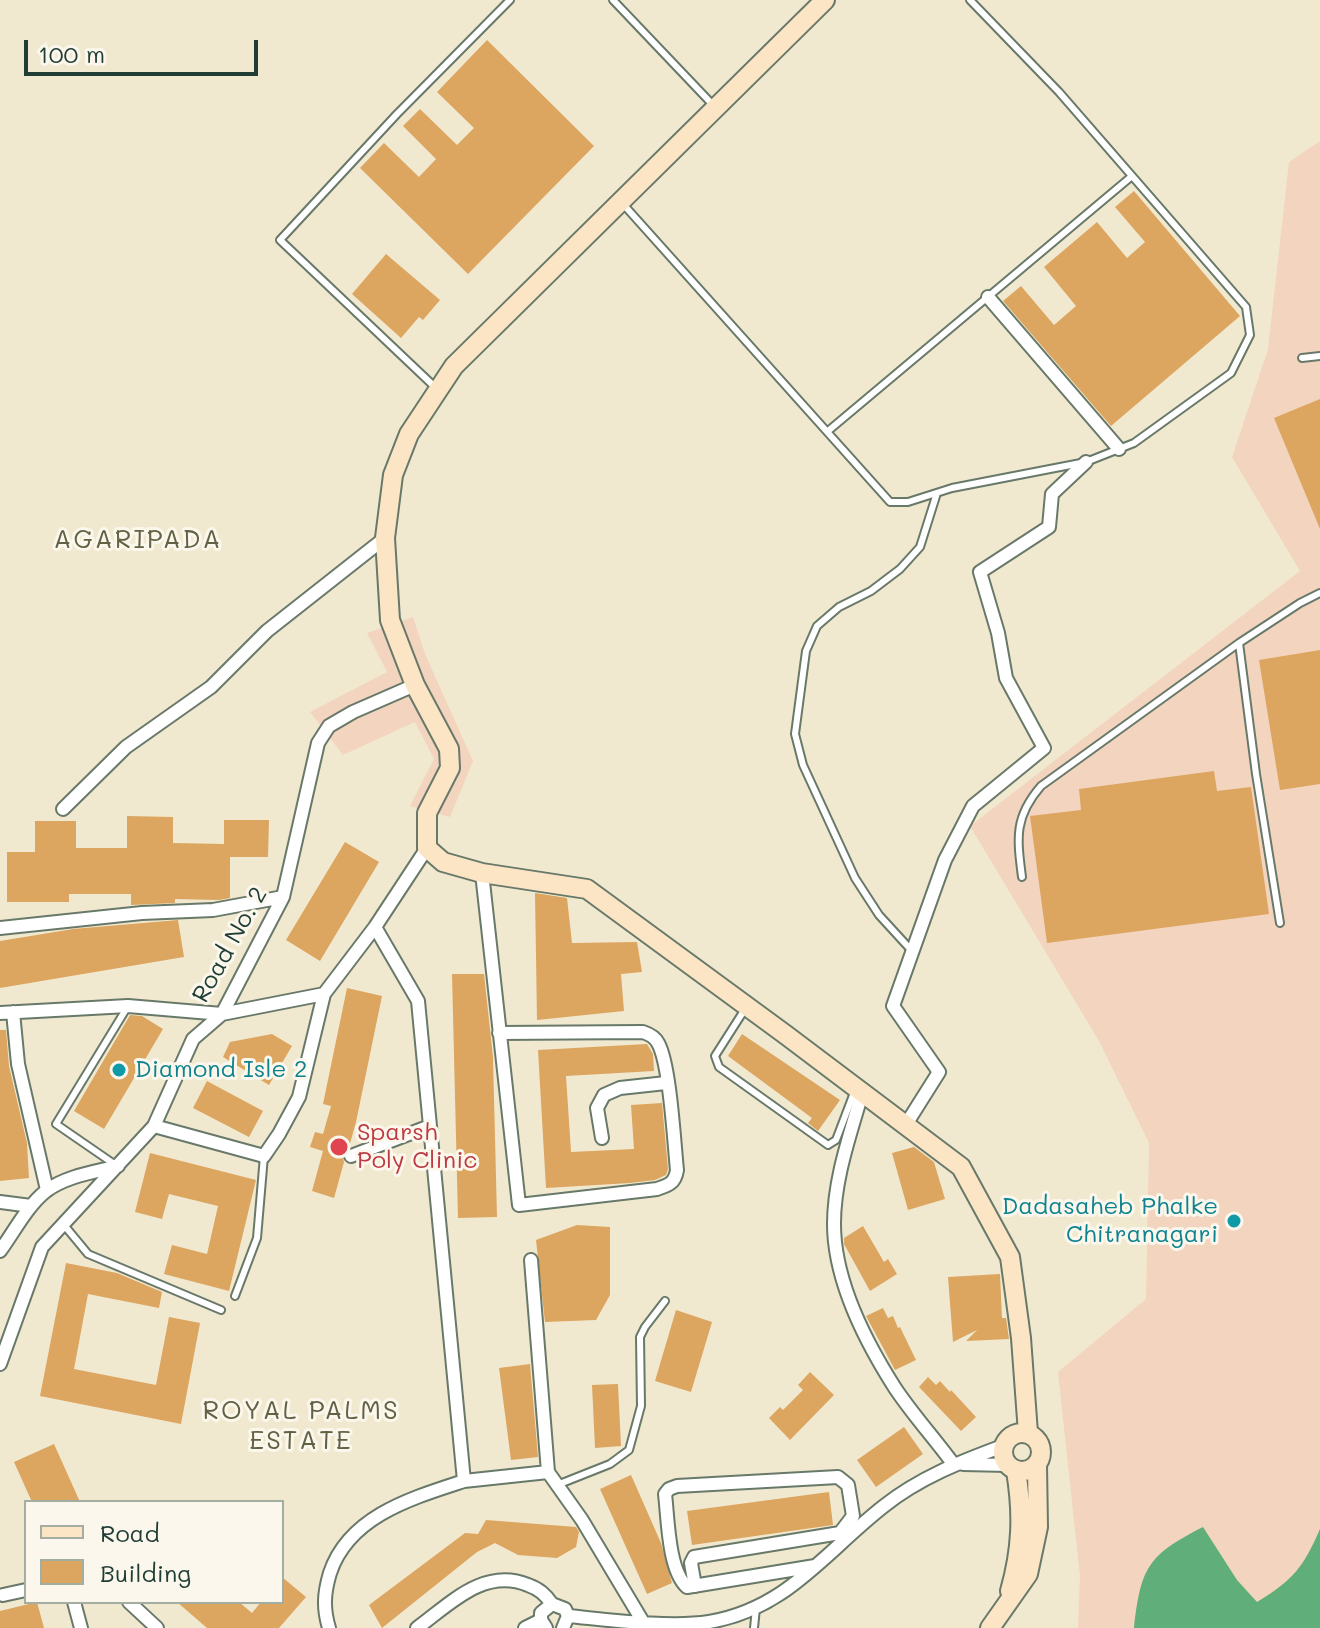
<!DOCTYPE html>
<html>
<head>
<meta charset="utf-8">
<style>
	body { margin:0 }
	#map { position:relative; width:1320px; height:1628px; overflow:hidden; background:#f1e9cf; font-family:Mali,sans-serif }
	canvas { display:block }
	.legend { position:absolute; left:24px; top:1500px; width:260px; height:104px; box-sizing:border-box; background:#fbf7ec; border:2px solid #a3ada2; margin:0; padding:10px 14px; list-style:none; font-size:24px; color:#1f3d34 }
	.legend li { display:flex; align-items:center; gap:16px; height:40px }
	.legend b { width:40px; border:2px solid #a3ada2 }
	.scale { position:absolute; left:24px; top:40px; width:234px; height:36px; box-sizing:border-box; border:4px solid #1f3d34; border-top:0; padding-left:10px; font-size:24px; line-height:28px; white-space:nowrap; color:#1f3d34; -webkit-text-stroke:6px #fbf7ec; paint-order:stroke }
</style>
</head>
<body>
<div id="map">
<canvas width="1320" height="1628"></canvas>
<ul class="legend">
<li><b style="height:10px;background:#fce5c4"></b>Road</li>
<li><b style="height:22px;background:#dca560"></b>Building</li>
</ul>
<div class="scale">100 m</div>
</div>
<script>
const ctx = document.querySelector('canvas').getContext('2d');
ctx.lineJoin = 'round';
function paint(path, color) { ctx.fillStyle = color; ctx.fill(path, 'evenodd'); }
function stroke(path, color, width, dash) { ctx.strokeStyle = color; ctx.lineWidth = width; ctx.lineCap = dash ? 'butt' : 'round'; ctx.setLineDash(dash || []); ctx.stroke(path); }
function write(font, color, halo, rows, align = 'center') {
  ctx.font = font + ' Mali,sans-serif'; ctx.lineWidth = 6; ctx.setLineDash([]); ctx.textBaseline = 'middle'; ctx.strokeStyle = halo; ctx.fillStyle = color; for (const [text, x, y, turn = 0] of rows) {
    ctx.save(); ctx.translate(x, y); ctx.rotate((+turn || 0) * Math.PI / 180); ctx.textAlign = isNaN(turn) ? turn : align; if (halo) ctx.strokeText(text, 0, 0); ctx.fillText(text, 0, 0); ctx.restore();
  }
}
const built = new Path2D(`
	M1320,141V1628H1078L1080,1576L1058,1372L1146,1299L1149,1143L1099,1041L970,826L1300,571L1232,457L1268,349L1289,162Z
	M413,617L425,654L473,761L450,817L410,806L434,759L415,722L343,755L310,712L387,672L367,633Z`);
const forest = new Path2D(`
	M1203,1527L1237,1580L1257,1602C1293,1580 1303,1568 1320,1529V1628H1134C1141,1567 1148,1555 1203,1527Z`);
const building = new Path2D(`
	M487,40L594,146L468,274L360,168L384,143L419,177L436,159L403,126L420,109L457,145L474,128L437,92Z
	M1134,191L1240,316L1111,426L1003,301L1021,286L1054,325L1076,306L1044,267L1097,222L1127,258L1145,242L1115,207Z
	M386,254L440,300L423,320L419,317L401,338L352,294Z
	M1320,399V529L1274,418Z
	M1320,650V784L1280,790L1259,660Z
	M1214,771L1217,791L1251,787L1269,914L1047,943L1030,816L1081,810L1079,789Z
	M127,816L173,817V843L224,844V820H269L268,857H230V898L219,900L175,899V903L131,905V894H69V902H7V852H35V821H76V848H127Z
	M345,842L379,862L320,961L286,940Z
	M535,893L567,898L572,943L637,942L642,972L621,974L624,1011L537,1020Z
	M178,920L184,957L0,988V941L73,929Z
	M452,974H484L493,1057L497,1217L458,1218Z
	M347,988L382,996L356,1122L349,1147L342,1154L344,1162L334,1198L312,1191L323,1151L310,1147L315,1132L323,1134L331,1106L323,1104Z
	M130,1015L142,1016L163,1029L104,1129L74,1111Z
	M0,1030H6L9,1066L27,1143L29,1178L0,1181Z
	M272,1034L292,1046L269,1085L223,1057L230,1042Z
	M742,1034L840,1100L818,1131L808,1123L812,1118L728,1056Z
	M647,1044L653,1054L654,1071L566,1076L571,1152L634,1149L631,1105L662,1103L668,1169L666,1175L655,1180L630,1183L546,1188L538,1050Z
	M207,1081L263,1111L249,1137L193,1108Z
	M914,1147L934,1162L945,1199L908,1210L892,1153Z
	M150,1153L256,1180L229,1291L164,1274L172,1245L207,1254L218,1206L169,1194L162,1219L135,1212Z
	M577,1225L610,1227V1295L596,1320L545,1322L536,1240Z
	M863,1226L884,1262L888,1259L897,1274L870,1291L844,1244V1238Z
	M66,1263L117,1273L162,1292L159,1308L88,1294L74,1369L156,1385L169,1317L200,1323L181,1424L40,1396Z
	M1000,1274L1002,1318H1006L1009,1339L966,1341L977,1330L953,1342L948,1277Z
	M883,1308L888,1318L893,1316L898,1328L900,1327L916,1360L895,1370L866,1316Z
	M676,1310L712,1322L691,1392L655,1381Z
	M530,1364L538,1457L511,1460L499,1368Z
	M810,1372L834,1395L790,1440L769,1418L780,1407L783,1410L803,1390L798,1385Z
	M928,1377L936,1385L940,1381L950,1392L951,1390L976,1417L961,1431L919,1387Z
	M618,1384L621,1446L595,1448L592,1385Z
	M904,1427L923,1454L876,1487L857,1460Z
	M54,1444L80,1502H32L14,1462Z
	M631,1475L661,1543L672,1583L647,1594L600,1489Z
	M829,1492L833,1525L692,1545L687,1511Z
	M486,1520L576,1527L579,1532L576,1547L557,1558L518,1555L495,1543L477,1552L382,1628L369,1605L465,1533L478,1534Z
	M282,1577L306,1597L279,1628H207L177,1602H239L252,1613L261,1602H282Z
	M37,1602L44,1628H0V1611Z`);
const lane = new Path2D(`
	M613,0L713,105
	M623,204L890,502H908L952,488L1086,462L1134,443L1231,373L1250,335L1246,307L1059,92L970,0
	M1302,358L1320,356
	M437,389L280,240L397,114L510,0
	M828,431L1132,176
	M1239,643L1256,774L1280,923
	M1022,877C1017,838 1014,817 1041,786L1239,643L1300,603L1320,593
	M912,951L879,915L855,878L803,765L795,734L806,651L817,626L839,607L871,591L900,569L920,547L937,493
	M745,1009L715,1056L719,1067L828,1145L836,1140L855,1090
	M117,1166L56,1124L128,1006
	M64,1225L88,1254L221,1310
	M235,1296L257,1238L264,1156
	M557,1485L610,1464L629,1450L641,1406L640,1337L645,1327L665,1301
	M754,1628L756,1608`);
const street = new Path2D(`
	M988,297L1119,449
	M63,809L126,747L211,687L267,631L385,538
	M482,873L519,1205L657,1189C669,1185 675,1183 677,1170C674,1142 670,1064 658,1043C655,1037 649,1034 643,1032L499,1033
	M375,927L418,1001L464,1481L548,1472L531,1260
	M0,928L142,913L213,910L283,897
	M13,1012L18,1064L47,1190
	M0,1013L128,1006L222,1014L324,994L375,927L427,848
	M862,1093C850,1135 834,1179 834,1224C834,1280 865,1341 895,1388C913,1415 935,1439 954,1465
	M154,1126L264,1156L279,1134L299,1097L324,994
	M905,1126L939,1072L893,1006L945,860L973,806L1044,748L1006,678L998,633L980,572L1049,527L1052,494L1086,462
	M602,1138L597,1108L604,1095L620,1088L666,1083
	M351,1156L430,1126
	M0,1202L31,1206
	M0,1251C14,1232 27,1206 46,1191C66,1176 95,1172 118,1166
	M0,1364L42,1247L154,1126L193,1039L222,1014L283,897L318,743L329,726L353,712L415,685
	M963,1464L1008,1465
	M548,1472L582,1520L643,1622
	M695,1586L691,1563L694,1557L840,1533L853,1516L848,1485L838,1477L677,1486L669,1489L665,1494C668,1518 668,1570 687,1587L815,1566
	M3,1595L26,1590
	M74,1602L81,1628
	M129,1602L157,1628
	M568,1616C610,1620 669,1628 709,1622C787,1609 825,1552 884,1506C919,1478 962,1461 1003,1446
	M329,1628C323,1608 324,1593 330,1573C349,1516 412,1498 464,1481
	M417,1628C450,1604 484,1567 528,1585C539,1589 545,1594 552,1604
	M525,1628L541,1620
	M546,1628L541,1620V1613L552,1604L565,1609L568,1616L563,1628`);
const secondary = new Path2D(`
	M825,0L454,366L409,434L393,475L385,538L390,620L415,685L449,749L450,768L427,813V848L443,862L482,873L587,889L786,1035L961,1167L1010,1257L1021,1338L1028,1433
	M1003 1452a19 19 0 1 1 38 0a19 19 0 1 1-38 0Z
	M1010,1591C1022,1549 1023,1513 1016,1471
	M990,1628L1028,1574L1038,1527L1037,1465`);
const markers = [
	[119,1070,8,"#0f9aa8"],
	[339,1147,10,"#e0444e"],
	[1234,1221,8,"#0f9aa8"]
];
const streetNames = [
	["Road No. 2",230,945,-61]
];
const cultureNames = [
	["Diamond Isle 2",135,1070],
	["Dadasaheb Phalke",1218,1207,"right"],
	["Chitranagari",1218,1235,"right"]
];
const healthNames = [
	["Sparsh",357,1133],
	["Poly Clinic",357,1161]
];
const neighbourhoodNames = [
	["AGARIPADA",138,540],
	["ROYAL PALMS",301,1411],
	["ESTATE",301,1441]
];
paint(built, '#f3d4bf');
paint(forest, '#60ae79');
paint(building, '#dca560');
stroke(lane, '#68796a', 10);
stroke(street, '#68796a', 16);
stroke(secondary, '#68796a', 22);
stroke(lane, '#fff', 6);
stroke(street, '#fff', 12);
stroke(secondary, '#fce5c4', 18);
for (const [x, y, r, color] of markers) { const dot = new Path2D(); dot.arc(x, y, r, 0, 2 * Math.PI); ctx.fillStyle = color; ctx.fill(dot); stroke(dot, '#fbf7ec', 3); }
write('24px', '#1f3d34', '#fbf7ec', streetNames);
write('24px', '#0d838f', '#fbf7ec', cultureNames, 'left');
write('24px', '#be3a42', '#fbf7ec', healthNames, 'left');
ctx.letterSpacing = '2px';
write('26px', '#616143', '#fbf7ec', neighbourhoodNames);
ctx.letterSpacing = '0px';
</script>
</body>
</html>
